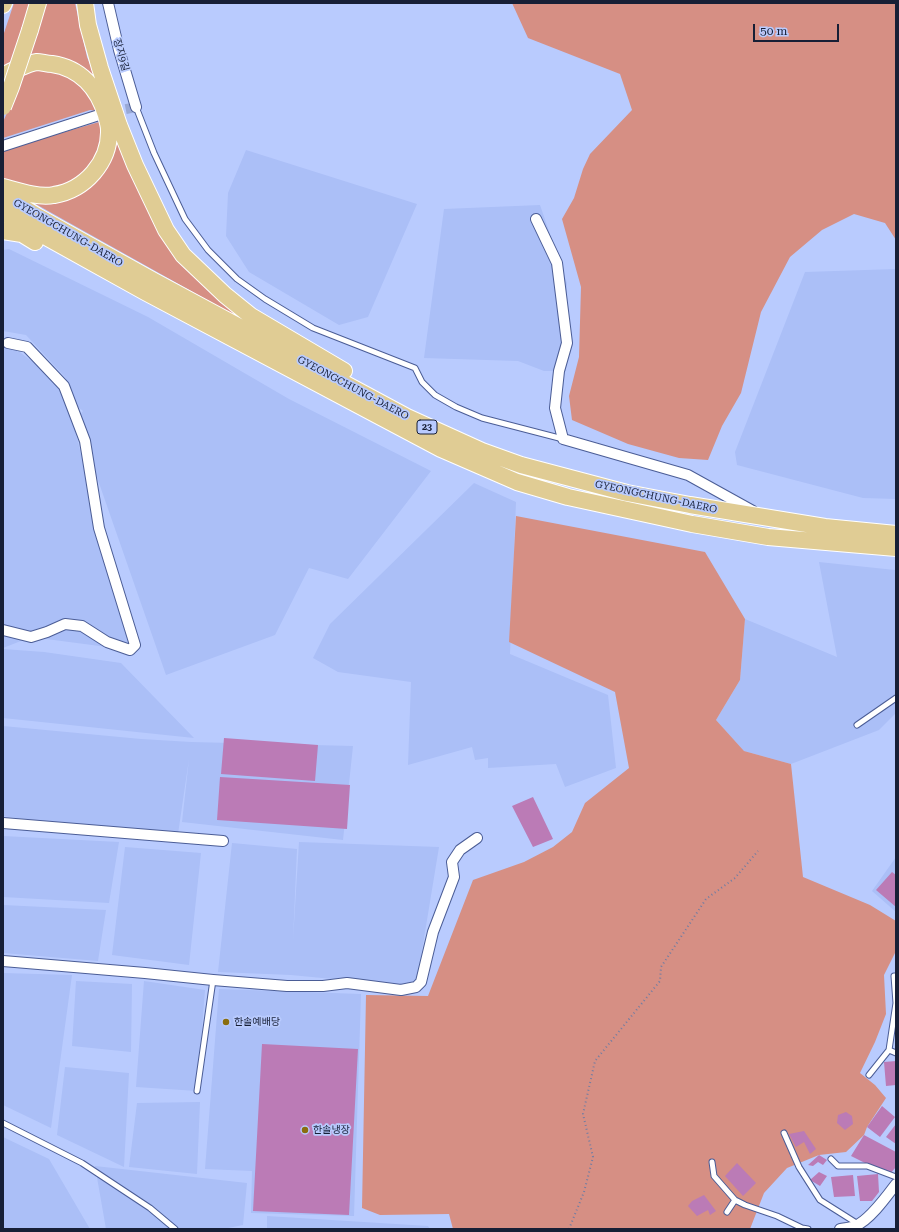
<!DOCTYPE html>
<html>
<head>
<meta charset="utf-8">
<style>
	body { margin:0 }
	#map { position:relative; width:899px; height:1232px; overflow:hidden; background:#b9cbfe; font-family:"Roboto Serif",serif }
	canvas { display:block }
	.frame { position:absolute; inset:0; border:4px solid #171f36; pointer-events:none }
	.scale { position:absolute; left:753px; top:24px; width:86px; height:18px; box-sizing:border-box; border:2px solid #171f36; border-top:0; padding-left:5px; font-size:12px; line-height:14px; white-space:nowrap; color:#171f36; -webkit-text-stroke:3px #b9cbfe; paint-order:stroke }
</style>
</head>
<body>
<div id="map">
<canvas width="899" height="1232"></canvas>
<div class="frame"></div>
<div class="scale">50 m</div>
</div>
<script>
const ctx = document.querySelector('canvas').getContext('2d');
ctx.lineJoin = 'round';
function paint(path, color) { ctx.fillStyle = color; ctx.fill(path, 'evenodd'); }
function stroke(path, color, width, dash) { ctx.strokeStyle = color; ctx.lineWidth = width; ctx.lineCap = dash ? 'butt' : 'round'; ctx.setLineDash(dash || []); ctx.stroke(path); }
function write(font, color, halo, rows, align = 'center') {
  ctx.font = font + ' "Roboto Serif","Noto Sans KR",serif'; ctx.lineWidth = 3.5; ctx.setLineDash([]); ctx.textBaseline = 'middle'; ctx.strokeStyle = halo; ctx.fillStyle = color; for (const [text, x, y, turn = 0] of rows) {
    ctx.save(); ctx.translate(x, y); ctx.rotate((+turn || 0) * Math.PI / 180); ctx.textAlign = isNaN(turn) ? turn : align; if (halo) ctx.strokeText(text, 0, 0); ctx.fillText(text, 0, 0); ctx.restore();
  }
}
const built = new Path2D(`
	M246,150L417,204L368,317L339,325L249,272L226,236L228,193Z
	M540,205L567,283L566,371H544L518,361L424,358L444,209Z
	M9,249L148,317L289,399L431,471L348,579L309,568L275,635L166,675L77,420L83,411L78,407L65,377L26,335L3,331V250Z
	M896,269V499L863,498L737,465L735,452L805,272Z
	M3,342L8,343L64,386L130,650L31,637L3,648Z
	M474,483L516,502L510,654L608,695L616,768L565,787L556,764L488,768V758L475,760L472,747L408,765L411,682L338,672L313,658L330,624Z
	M819,562L895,570L896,572V713L879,730L791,764L744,751L716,720L740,680L745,619L837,657Z
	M3,649L44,652L121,663L194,738L3,718Z
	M3,726L141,739L191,742L353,746L343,840L182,822L189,759L178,834L59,824L3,816Z
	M3,836L119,842L109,903L3,897Z
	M299,842L439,847L416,987L291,975L218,972L232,843L297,849L293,940Z
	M125,847L201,853L189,965L112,955Z
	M896,857V912L872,891Z
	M3,905L106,910L98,961L3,953Z
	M3,973L72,975L51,1128L3,1105Z
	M76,981L132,984L131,1052L72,1046Z
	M144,981L205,990L197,1091L136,1087Z
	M219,989L361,994L354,1216L251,1213L252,1171L205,1169Z
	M65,1067L129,1073L124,1167L57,1135Z
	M200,1102L197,1174L129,1167L137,1103Z
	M3,1137L49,1159L90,1229H3Z
	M95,1166L247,1183L243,1225L223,1229H106Z
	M267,1216L428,1226L430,1229H267Z`);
const green = new Path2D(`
	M14,3H31L12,64L3,70V36Z
	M45,3H75L87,57L98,84L29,57Z
	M512,3H896V240L885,223L854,214L822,230L790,257L761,312L741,393L722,426L708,460L679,458L628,444L572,420L569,396L579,357L581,287L562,219L574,198L583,169L590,154L632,110L620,74L528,38Z
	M41,68L65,73L81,85L95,100L104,135L90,172C82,176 63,187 56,189C40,192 17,187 3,179V150L99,122V119L96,111L90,110L3,138V122L25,72Z
	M115,130L127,167L157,230L188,270L284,343L32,202L70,197Z
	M516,516L705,552L745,619L740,680L716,720L744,751L791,764L803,877L870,905L896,921V951L884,975L886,1014L875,1042L860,1073L875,1085L886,1098L867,1127L864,1135L846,1152L819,1155L787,1168L764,1193L750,1229H453L449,1214L380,1215L362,1208L366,995L428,996L473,880L524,862L553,847L572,832L585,803L629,768L615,692L509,642Z`);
const building = new Path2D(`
	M224,738L318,745L315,781L221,774Z
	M220,777L350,785L347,829L217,820Z
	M533,797L553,839L533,847L512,806Z
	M892,872L896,875V907L876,890Z
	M262,1044L358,1049L349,1215L253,1211Z
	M896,1061V1085L886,1086L884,1062Z
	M882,1106L895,1117L880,1137L867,1127Z
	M846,1112L852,1116L853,1124L845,1130L837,1123L838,1115Z
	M896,1124V1144L886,1137Z
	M804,1131L816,1149L810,1154L804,1142L796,1147L789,1134Z
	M864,1135L896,1152V1167L889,1175L851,1156Z
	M819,1155L827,1160L823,1165L818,1162L813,1166L808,1165Z
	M737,1163L756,1183L743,1196L725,1176Z
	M819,1172L827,1176L820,1186L810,1180Z
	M878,1174L879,1192L872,1201H860L857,1176Z
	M853,1175L855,1196L834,1197L831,1177Z
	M704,1195L716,1211L710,1215L708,1210L697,1216L688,1206L692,1201Z`);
const minorTunnel = new Path2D(`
	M111,112L136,107`);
const path = new Path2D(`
	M569,1229L584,1192L593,1157L583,1114L595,1061L660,981L661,967L706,899L735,878L758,851`);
const service = new Path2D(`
	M136,107L154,153L185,219L208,250L237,279L265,299L313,328L415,368L422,382L435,395L456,407L482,418L563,439
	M857,725L896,698
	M896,976H894L896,1003L889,1050L896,1053
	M869,1075L889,1050
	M197,1091L213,980
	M3,1123L82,1163L150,1208L175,1229
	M784,1133L799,1167L820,1200L858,1224
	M831,1159L838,1166H867L896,1177
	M712,1162L714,1176L735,1200L745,1205L777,1216L802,1228L808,1229
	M727,1212L735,1200`);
const minor = new Path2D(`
	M108,3L119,50L136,107
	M3,146L99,115
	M536,219L557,263L567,343L559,371L555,408L563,439L688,475L753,511
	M3,630L31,637L47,632L65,624L82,626L107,642L130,650L135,645L99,528L85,441L64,386L27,347L8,343
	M3,823L223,841
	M3,961L145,973L213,980L287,986H323L347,983L401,990L416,987L421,982L433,932L454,877L452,862L460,850L477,838
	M840,1229C844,1228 851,1228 855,1226C869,1221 887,1196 896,1184`);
const primary = new Path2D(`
	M85,3L88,25L100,68L119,125L135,165L166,230L183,255L225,295L251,316L344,371
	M3,5L4,3
	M30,30L38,3
	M3,76C9,72 29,63 37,62C41,62 47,64 52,64C80,68 98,88 106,115C107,120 109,125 109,130C110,162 85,190 54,195C38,198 18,191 3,187
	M3,195L37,216L154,281L407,417L482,451L521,465L627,493L690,505L825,527L896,534
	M3,213L145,292L441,449L517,482L568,497L692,524L768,537L896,548
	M3,231L22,234L35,242`);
const primaryBridge = new Path2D(`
	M3,107L11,87L30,30`);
const markers = [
	[226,1022,4,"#8a6d0e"],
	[305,1130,4,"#8a6d0e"]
];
const shields = [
	[427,427,20]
];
const shieldNames = [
	["23",427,427]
];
const streetNames = [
	["장지9길",121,55,74],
	["GYEONGCHUNG-DAERO",68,233,30],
	["GYEONGCHUNG-DAERO",353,388,28],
	["GYEONGCHUNG-DAERO",656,497,12]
];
const poiNames = [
	["한솔예배당",234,1022],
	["한솔냉장",313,1130]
];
paint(built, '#abbff7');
paint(green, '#d68f84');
paint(building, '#bb7bb6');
stroke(minorTunnel, '#99a9d6', 10, [10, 5]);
stroke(service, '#4b5d96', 7);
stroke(minor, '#4b5d96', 12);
stroke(primary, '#fff', 18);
stroke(path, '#707da3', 2, [1, 3]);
stroke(service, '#fff', 5);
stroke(minor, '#fff', 10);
stroke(primary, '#e0cc94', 16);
stroke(primaryBridge, '#fff', 18, []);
stroke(primaryBridge, '#e0cc94', 16);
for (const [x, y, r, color] of markers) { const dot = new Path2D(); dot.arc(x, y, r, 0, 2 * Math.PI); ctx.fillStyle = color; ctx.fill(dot); stroke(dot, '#b9cbfe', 1.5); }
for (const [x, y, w] of shields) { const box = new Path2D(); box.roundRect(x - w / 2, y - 7, w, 14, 3); ctx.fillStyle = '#b9cbfe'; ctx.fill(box); stroke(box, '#171f36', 1); }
write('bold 9px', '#171f36', null, shieldNames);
write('10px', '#171f36', '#b9cbfe', streetNames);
write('10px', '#171f36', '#b9cbfe', poiNames, 'left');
</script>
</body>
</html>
